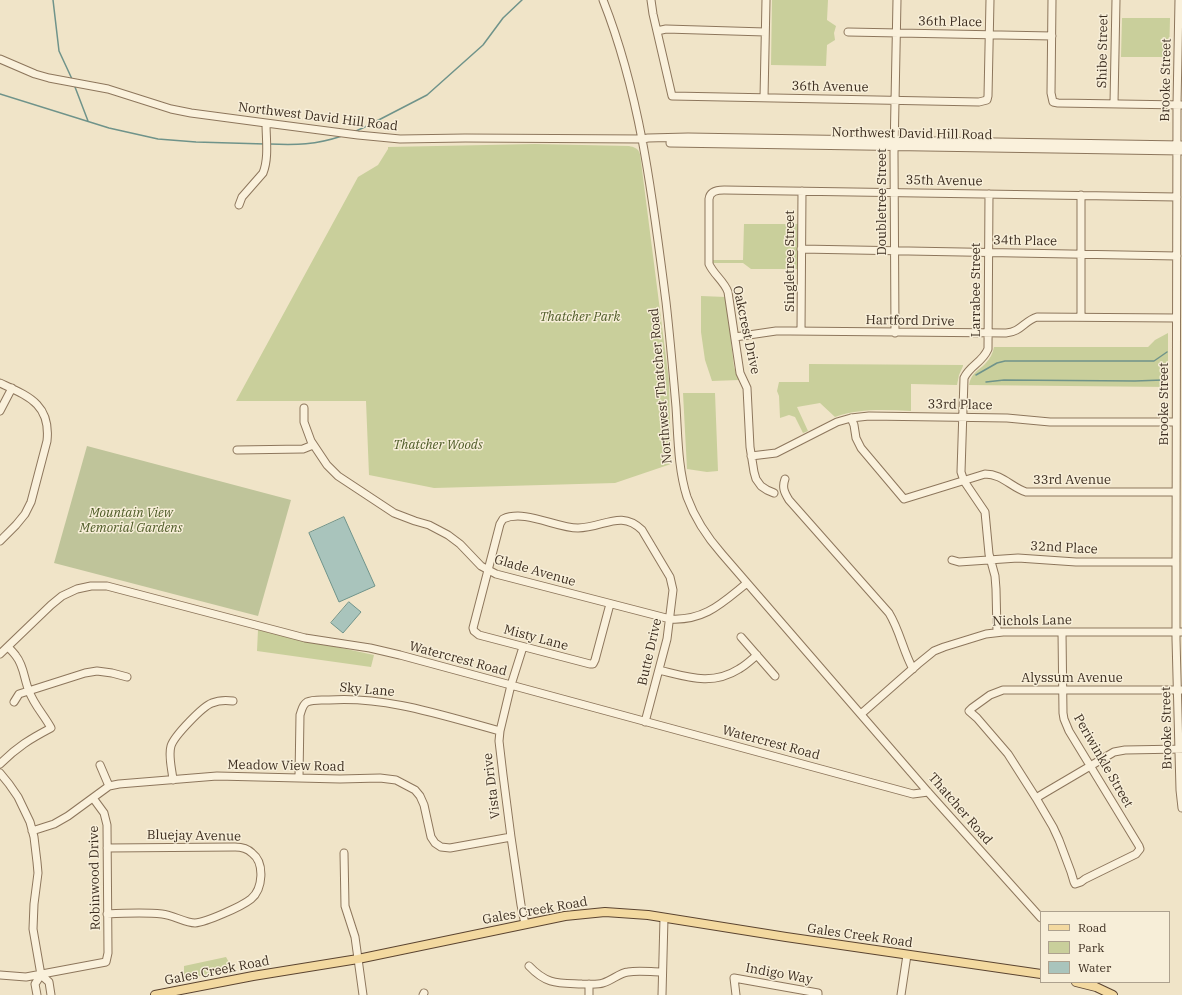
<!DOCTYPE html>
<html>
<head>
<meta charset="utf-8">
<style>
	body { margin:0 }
	#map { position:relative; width:1182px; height:995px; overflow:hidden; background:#f0e4c8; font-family:"IBM Plex Serif",serif }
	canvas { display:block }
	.legend { position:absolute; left:1040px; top:911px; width:130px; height:72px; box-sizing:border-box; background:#f7eed8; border:1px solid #ada18e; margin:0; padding:5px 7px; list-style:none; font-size:12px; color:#3d2e20 }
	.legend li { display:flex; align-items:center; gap:8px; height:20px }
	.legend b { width:20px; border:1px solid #ada18e }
</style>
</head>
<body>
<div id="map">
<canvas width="1182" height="995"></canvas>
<ul class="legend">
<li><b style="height:5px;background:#f3d9a0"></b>Road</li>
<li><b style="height:11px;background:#c9cf9b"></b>Park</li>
<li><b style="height:11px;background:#a9c4bc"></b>Water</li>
</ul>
</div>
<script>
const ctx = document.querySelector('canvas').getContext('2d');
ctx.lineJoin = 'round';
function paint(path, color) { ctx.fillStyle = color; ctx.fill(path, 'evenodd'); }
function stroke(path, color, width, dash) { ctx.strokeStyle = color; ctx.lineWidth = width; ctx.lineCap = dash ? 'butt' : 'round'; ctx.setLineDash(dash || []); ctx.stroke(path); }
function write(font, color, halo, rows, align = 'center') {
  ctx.font = font + ' "IBM Plex Serif",serif'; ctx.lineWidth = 3; ctx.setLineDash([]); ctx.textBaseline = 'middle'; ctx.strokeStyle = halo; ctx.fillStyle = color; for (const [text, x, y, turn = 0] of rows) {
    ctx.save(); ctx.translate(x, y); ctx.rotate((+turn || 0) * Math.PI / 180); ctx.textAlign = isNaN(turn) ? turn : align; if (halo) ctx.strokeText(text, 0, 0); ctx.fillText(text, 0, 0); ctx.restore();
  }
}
const green = new Path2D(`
	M772,0H828L827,20L836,26L834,33L835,40L827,45L826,66L771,65Z
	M1122,18H1170L1169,57H1121Z
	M535,144L629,146C634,147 638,148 640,154L669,381L671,464L615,483L434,488L369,475L366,401H236L358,177L378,165L388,149V147Z
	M744,224H798V269H751L743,263H712V260H743Z
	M701,296L726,297L734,367L739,380L712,381L705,360L701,332Z
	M1168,333V387L969,385C971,373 978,371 985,364C990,359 993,353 994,347H1148L1155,340Z
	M809,364L963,365V366L959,375L957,385L911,384V411C885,410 860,408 835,417L820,403L797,407L808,431L803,433L795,417L789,415L780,418L779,396L777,391L779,382H809Z
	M683,393H715L718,471L707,472L687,469Z
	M258,630L374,655L371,667L257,651Z
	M226,957L233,970L184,979V966Z`);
const cemetery = new Path2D(`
	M87,446L291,500L258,616L54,563Z`);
const water = new Path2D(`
	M344,517L375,586L339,602L309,533Z
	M349,602L361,612L343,633L331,623Z`);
const stream = new Path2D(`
	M53,0L59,51L72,79
	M75,87L88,121
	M0,94L109,128L158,139L196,142L265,144
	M356,131L367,126L427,95L483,45L503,18L522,0
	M269,144C297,145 315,145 342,136
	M976,375L997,363L1005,361H1154L1167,352
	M986,382L1004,380L1135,381L1163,380`);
const minor = new Path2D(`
	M603,0C641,96 653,201 666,302C670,337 673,372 676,407C678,437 678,469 687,497C695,519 707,537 722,554L928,792L1041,918
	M651,0L653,14L672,96L979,102L987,100L988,96L990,0
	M1052,0L1051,93L1053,102L1058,103L1182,105
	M1179,0L1177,105L1176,562V639L1180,790L1182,808
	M657,31L666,29L765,32
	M848,32L1052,36
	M0,59L35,74L49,78L108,89L171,109L191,113L266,123L358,135L400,139L465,138L643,139L648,138L688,137L1182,145
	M764,98L766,0
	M1114,103L1116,0
	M670,143L1182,151
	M989,194L988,349C982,363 970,365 964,378L961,472L964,481L985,512L989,554L995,576L996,589L997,632
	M239,205L242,197L263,173C269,158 266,139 266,123
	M801,249L1177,256
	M1081,317V195
	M801,331L802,191
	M895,333L894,153L897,0
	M735,337L776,331H790L1006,333C1021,332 1024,321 1037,317L1176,318
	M0,383C28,396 51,404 47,441L31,502L25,514L16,525L0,541
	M304,408V422L311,441L327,465L338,476L394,513L415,521L429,525L448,535L460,544L481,566L496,574L670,619C705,621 722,603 747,583
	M0,411L12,388
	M851,418L854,425L856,438L861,448L904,499L985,474C1002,474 1011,487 1026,492H1176
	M237,450L303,449L313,445
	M751,456L776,453L837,422L851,418L869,416L1007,418L1050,422H1176
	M785,479C782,487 784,492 789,500L889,613C900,631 903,651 913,669
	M774,493L767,490L761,486L756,479L754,472L750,447L747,388L740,373L728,292C724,281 714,275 709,264V199C710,191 717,190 724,190L1177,197
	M952,560L959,562L1018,558L1076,562H1176
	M610,604L595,660L593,664H590L479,635L474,631L473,628L500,524L503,519C525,509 556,528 578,528C603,528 621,509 642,530L670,577L673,590L667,639L645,722
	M1062,632L1063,713L1064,719L1069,731L1139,846L1140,849L1136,854L1085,879L1081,882L1075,884L1074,882L1071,872L1059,840L1053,827L1036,798L1008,754L977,718L969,711L972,708L990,695L1003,690H1182
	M741,637L775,676
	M523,647L511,685L500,731L499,741L503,775L511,837L521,905L525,924
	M0,654L51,605L62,596L77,589L91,586H107L305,638L370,648L400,655L913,794L928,792
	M659,670C688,677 712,686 739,669C746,665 751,660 757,655
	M14,702L19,694L85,673L97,671L112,673L127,677
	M861,714L918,664L934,651L944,647L986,634L1003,632H1182
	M0,764C17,747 30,739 51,728C44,715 34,705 29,691C24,679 24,666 16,656C14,653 11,650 8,647
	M100,765L109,786
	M0,773L9,784L18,797L30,822L34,837L37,862L38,873L34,904L33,929L41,975L49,982L51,995
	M299,777L300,715C302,710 302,705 307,702C313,699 322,700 329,700C387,696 444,716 500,731
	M173,780C172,769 168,756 171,746C174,736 203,706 212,703C219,700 226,700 233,701
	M1036,798L1114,752L1125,750L1182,749
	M32,831L54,824L68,816L109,786L119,784L217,776L340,779L380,778L396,780L415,790L420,796L424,805L431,837L435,843L441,847L450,848L511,837
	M107,848L235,847C241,847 247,848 252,853C265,863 263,889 251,899C241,907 206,922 195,923C185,923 173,915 162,914C144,912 125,913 107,914
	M344,853L345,906L355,937L363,995
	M529,966C547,985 558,983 582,984C589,984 597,985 603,983C613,980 619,973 628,972C639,970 651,972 662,972
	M0,975L26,977L106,962L108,953L107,825L104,813L93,798
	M37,995L35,984L41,975
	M423,995L424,993
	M589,995V984
	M662,995L664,918
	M736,995L734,978L818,993V995
	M901,995L907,955`);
const major = new Path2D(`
	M1076,982L1096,987L1113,995
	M155,995L253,976L358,959L565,916L605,912L648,915L786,937L1041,974`);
const streetNames = [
	["36th Place",950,22,1],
	["Shibe Street",1103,51,-89],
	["Brooke Street",1166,80,-89],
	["36th Avenue",830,87,1],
	["Northwest David Hill Road",318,117,7],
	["Northwest David Hill Road",912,134,1],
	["35th Avenue",944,181,1],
	["Doubletree Street",882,202,-90],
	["34th Place",1025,241,1],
	["Singletree Street",790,261,-90],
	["Larrabee Street",976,290,-90],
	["Hartford Drive",910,321,1],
	["Oakcrest Drive",746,330,78],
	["Northwest Thatcher Road",661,386,-95],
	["Brooke Street",1164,404,-90],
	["33rd Place",960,405,1],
	["33rd Avenue",1072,480],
	["32nd Place",1064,548,3],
	["Glade Avenue",535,571,16],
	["Nichols Lane",1032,621,-1],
	["Misty Lane",536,638,15],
	["Butte Drive",650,652,-77],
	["Watercrest Road",458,659,15],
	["Alyssum Avenue",1072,678],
	["Sky Lane",367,690,5],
	["Brooke Street",1167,728,-91],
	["Watercrest Road",771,743,15],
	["Periwinkle Street",1103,761,60],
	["Meadow View Road",286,766,1],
	["Vista Drive",492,786,-97],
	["Thatcher Road",960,809,49],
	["Bluejay Avenue",194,836,1],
	["Robinwood Drive",95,878,-91],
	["Gales Creek Road",535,911,-10],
	["Gales Creek Road",860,936,8],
	["Gales Creek Road",217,971,-11],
	["Indigo Way",779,974,10]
];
const parkNames = [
	["Thatcher Park",580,317],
	["Thatcher Woods",438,445],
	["Mountain View",131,513],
	["Memorial Gardens",131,528]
];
paint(green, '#c9cf9b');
paint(cemetery, '#bfc49a');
paint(water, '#a9c4bc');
stroke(water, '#6f938a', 1);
stroke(stream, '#6f938a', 1.5);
stroke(minor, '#8d765c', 9);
stroke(major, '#5b4430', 10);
stroke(minor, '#faf1dc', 7);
stroke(major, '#f3d9a0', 8);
write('13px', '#3d2e20', '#f7eed8', streetNames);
write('italic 13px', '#4d5a26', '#f7eed8', parkNames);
</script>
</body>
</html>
